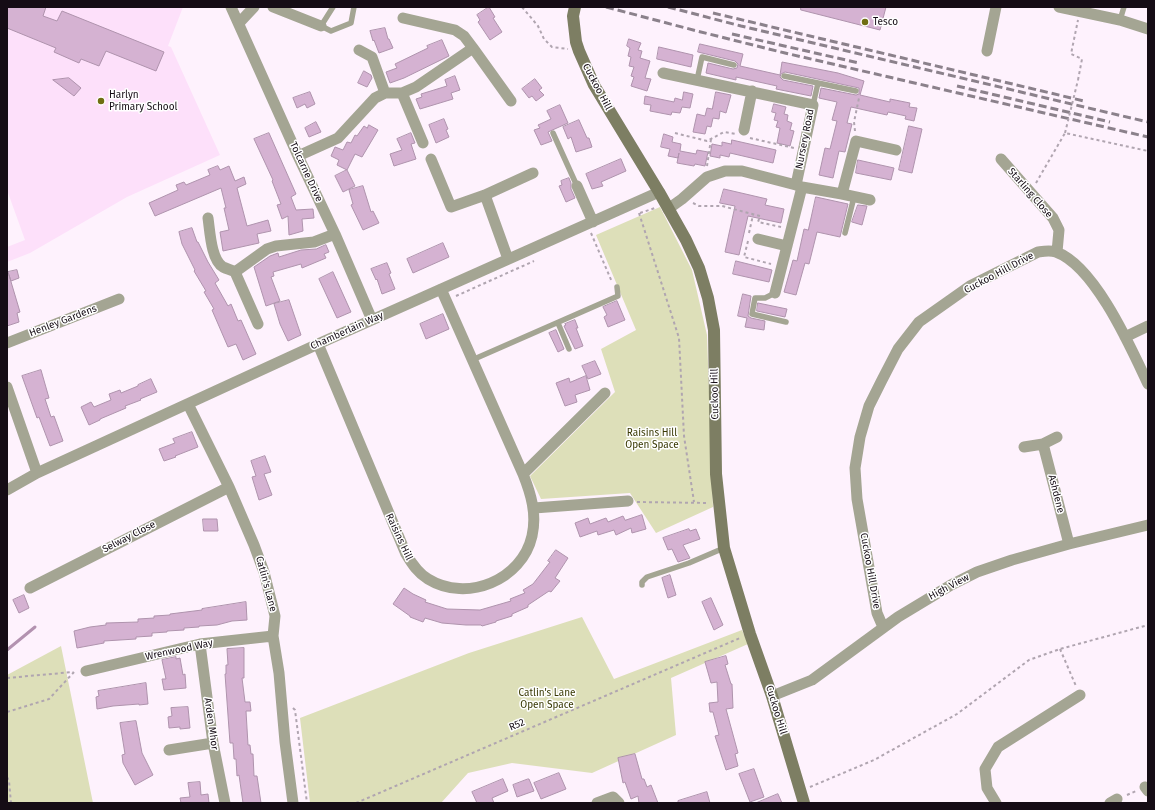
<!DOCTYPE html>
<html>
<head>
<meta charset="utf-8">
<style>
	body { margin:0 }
	#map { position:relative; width:1155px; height:810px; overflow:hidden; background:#fef2fd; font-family:"Fira Sans",sans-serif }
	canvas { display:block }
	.frame { position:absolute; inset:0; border:8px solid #150c15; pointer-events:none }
</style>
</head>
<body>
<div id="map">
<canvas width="1155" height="810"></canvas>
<div class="frame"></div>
</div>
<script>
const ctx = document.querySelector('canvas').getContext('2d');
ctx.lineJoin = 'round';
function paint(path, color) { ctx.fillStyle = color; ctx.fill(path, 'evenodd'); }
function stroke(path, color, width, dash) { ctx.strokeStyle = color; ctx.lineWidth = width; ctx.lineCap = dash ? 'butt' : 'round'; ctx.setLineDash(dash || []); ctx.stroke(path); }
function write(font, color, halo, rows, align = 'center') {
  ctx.font = font + ' "Fira Sans",sans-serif'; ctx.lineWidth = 3; ctx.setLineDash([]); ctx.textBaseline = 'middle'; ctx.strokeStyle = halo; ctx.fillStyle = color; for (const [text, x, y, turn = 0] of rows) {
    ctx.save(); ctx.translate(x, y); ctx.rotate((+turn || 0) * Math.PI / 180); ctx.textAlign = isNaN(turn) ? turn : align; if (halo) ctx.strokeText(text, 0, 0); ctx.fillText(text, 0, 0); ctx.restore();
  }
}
const built = new Path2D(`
	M7,7H183L168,46L171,47L220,155L127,197L30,253L7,262V247L25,240L7,190Z`);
const green = new Path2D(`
	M660,207L692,270L707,335L713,507L656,533L630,493L541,499L530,476L615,392L601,349L636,330L596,235Z
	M582,617L614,679L742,630L748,644L671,678L676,735L592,773L512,763L468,773L441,803H310L300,718L469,653Z
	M61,646L93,803H7V675Z`);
const stream = new Path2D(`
	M7,650L35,627`);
const building = new Path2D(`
	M7,7H46L43,16L57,21L62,11L164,52L156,71L106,51L99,66L81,59L79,63L54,52L56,48L7,28Z
	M489,7L495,17L493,18L502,32L490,40L478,22L480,20L477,15Z
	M801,7H886L880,30L801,10Z
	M385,28L388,39H389L393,48L379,53L374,40L373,41L370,31Z
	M629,39L641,43L638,50L642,51L640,58L650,61L645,78L651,79L647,91L631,86L634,77L631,76L634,67L629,66L631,57L628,56L630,48L627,46Z
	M442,40L449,56L404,78L390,83L386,72L397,68L395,64L428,48L427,46Z
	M700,44L743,54L740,66L780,75L782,62L838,73L864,81L860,95L890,102V99L910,103L909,107L917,108L914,121L905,119L906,116L888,112L887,115L851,107L847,123L852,124L845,152L839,151L833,178L819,175L825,148L830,149L837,121L832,120L837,102L819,98L821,88L856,95L859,94V88L785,72L781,74L780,77L783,80L813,86L811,96L776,89L777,86L736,77V80L706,73L708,63L733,69L737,68L738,64L735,61L698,52Z
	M659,47L693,55L691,67L657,59Z
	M364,71L371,75L372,78L367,87L358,83Z
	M455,76L460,90L451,93L453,99L420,109L416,99L422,97L421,94L447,86L445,80Z
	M69,78L81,88L74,96L53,80Z
	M535,79L542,88L539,90L544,95L536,101L532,96L529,98L522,89Z
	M310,92L315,104L307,108L305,104L297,108L293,98Z
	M684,92L693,94L690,108L682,107L680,113L672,112L671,115L650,111L651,105L644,104L645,96L674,102L675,98L682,100Z
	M716,92L731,95L726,113L720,111L719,119L713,118L711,127L707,126L705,134L693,132L697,114L705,116L707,108L712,109Z
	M774,104L786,107L784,114L788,115L787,121L792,123L790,130L794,131L790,146L777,143L780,128L776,127L778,121L774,120L776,113L772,112Z
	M560,105L568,123L548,132L552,141L541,145L534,130L540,128L538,125L551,119L547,111Z
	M444,119L448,129L446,130L449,137L436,143L429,125Z
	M579,120L587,138H589L592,147L576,152L571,137L568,139L563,127Z
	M316,122L321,132L309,137L305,128Z
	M369,125L378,130L362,157L355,154L347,170L337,165L339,160L331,156L335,147L343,150L347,142L351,143L355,135L357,136L364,126L367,128Z
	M909,126L922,129L912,173L899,170Z
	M269,133L296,194L291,197L296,210L313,209L314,218L302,219L303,231L289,235L288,216L282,219L277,205L281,204L272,181L273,180L254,139Z
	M411,133L415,143L411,144L416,159L394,166L390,154L402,150L397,139Z
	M664,134L673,137L672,142L681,144L680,151L696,154L697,150L708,152L705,166L695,164L694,166L677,163L679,153L678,158L668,156L670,149L661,147Z
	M732,140L776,150L773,163L730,153L729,157L720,155V158L710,156L712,144L722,146V142L731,144Z
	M621,159L626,171L601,182L603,186L592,189L586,174Z
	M858,160L894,168L891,180L856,173Z
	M218,166L220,170L229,166L235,181L244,177L246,184L237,188L247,226L268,220L271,231L257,234L259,243L223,251L220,232L229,230L224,208H226L221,188L155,216L149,203L178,190L176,185L184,182L186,185L210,175L208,170Z
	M347,170L355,186L343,192L335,176Z
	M569,178L571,183V189L575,198L566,202L559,186L562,185L561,181Z
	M363,186L371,212L373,211L379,223L363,230L351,205L353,204L349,190Z
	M724,189L767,199L765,205L784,209L781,223L748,216L739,255L725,252L735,206L720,203Z
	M816,197L848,204L840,237L817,232L809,264L805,263L796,295L784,292L793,260L797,261L804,229L808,230Z
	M858,205L867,206L862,225L852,222Z
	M192,228L197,242H198L208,262L219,280L215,283L228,306L231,304L238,321L241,320L256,354L243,360L236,344L228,347L212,310L214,309L204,292L206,291L194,271L195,270L182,244L179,232Z
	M443,243L449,257L413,273L407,259Z
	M326,245L329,252L324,254L326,258L302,268L301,264L273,272L274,276L271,277L280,301L266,306L254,267L270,256L278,253L279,257L301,250L316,249Z
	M736,261L772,270L769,282L733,274Z
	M387,263L391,273L389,274L395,289L382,294L377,279L376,280L371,269Z
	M17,270L19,278L11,281L8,272Z
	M333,272L351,312L337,318L319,279Z
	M9,275L20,312L17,313L19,322L7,326V276Z
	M743,294L751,296L748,316L751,318L765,321L764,330L745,327L747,318L738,316Z
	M289,300L301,335L288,341L280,324L274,304Z
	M617,301L625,320L608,327L604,317L607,315L603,307Z
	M758,303L787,309L785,317L757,311Z
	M443,314L449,329L426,339L420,324Z
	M575,320L578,328H576L583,346L575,349L564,326L566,325L565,324Z
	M556,330L564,349L558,352L549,333Z
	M595,361L601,374L588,379L582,366Z
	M41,370L49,398L45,399L51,417L54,416L63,441L50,446L39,417L37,418L22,376Z
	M586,376L590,390L575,395L577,402L565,406L556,383L569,378L570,382Z
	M151,379L157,392L140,399L141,400L125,406L126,408L100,419V420L89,425L81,407L91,402L94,407L111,400L109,394L120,390L121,393L138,386V385Z
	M192,432L198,447L175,456L176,457L164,461L159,449L175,443L173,439Z
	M265,456L271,472L264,474L272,495L259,500L252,477L256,476L251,461Z
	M642,515L646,529L632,533L631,528L616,535L614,530L598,535L597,531L580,537L575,523L588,518L590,524L606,518L608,522L623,516L625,520Z
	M203,519H217L218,531H204Z
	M689,529L690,531L696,529L700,539L683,545L690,558L678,562L672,549L668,550L663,538Z
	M556,550L568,558L555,578L560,581L551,592L549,591L528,605V607L512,614V616L496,621V622L482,626L481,625H466L442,623L425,618L423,622L410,617V616L393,604L404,588L413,594L426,600L425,602L447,609L480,610L511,601L510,599L525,593L523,590L533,584L550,562L548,561Z
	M670,575L676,595L668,598L662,578Z
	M24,595L29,608L19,613L13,600Z
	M711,598L723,625L714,630L702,602Z
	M246,602L247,620L232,621L217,625L199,626V627L184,628V630L167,631V632L152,633V636L136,637V639L104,641V643L77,648L74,631L90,627L106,625V623L138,622V619L154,618V616L170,615V614L202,610V609Z
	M244,648V678H242L245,702H250L251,711H246L248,745H250L251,754H253L254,776H257L261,803H243L239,775L237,776L236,759H234L233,743H230L225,674H226V665H228L227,649Z
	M726,656L728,664L725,665L731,684H732L733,708L726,709L738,753L735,754L738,766L726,770L715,736L719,735L713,712H710L709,703L718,702L717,682L711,683L705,662Z
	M176,657V659L180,658L183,675L185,674L186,688L164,690L162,679H166L162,660Z
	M146,683L148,704L139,705V704L113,706L97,709L96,697L99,696L98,691Z
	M188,707L190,728L180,729V727L169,728L168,717L172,716L171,708Z
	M136,721L142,753L153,775L135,785L123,763L122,755L125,754L120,723Z
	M635,754L642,779H644L647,787L651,785L658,803H639L638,796L631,799L625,782L623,783L618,758Z
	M754,769L764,797L750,802L739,774Z
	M559,773L566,789L541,799L534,783Z
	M503,779L508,791L492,798L494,803H477L472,792Z
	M528,779H529L534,791L517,797L513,785Z
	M200,782L201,795L208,794L209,803H181L180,798L190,797L188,783Z
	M707,792L710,803H678V801Z
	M778,794L782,803H756Z`);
const path = new Path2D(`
	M522,7L538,26L544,39L552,47L568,49
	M1078,80L1082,59L1071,54L1078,20
	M855,131L854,122L859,98
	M675,133L707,141L724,132L736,134
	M750,138L794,148
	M707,166L711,139
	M1036,183L1065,133L1148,151
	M693,203L699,206H722L760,216L758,222L781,227
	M639,213L679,338L684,436L694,502
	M640,213L655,208
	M591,233L612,282
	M749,233L753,215
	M748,241L744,257L771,264
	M456,296L534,261
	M637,502L709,503
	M1060,649L1076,686
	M7,678L73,672
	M293,708L295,710L307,803
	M7,712L49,699L74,672
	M7,777L9,781L11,803
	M810,787L874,760L957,714L1029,660L1060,649L1148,625
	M1127,795L1136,791
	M356,803L740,638`);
const lane = new Path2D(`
	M333,7L321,26L331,31L351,23L354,7
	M1120,20L1124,7
	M784,76L818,83L813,105
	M697,80L702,57L734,65
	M818,83L856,91
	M553,133L577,186
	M845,233L854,197
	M775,293L765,298H755L752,314L786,322
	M558,323L569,349
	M472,360L618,296L617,287
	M642,585V582L647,577L689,563L724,548`);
const street = new Path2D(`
	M231,7L298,156L335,234L372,320
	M273,7L321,26
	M1059,7L1120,20L1148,29
	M239,23L254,7
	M473,48L511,101
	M359,50L372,57L385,93
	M987,51L996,7
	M663,73L813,105L796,185L742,171H725L707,177L682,199L668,209
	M402,93L423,143
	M744,130L752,91
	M298,156L338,138L375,98L385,93H402L416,87L473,48L464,36L455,30L403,18
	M431,159L451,207L485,195L508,259
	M1001,159L1053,218L1059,230L1057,252
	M577,186L593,222
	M802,187L842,194L856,141L896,150
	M842,194L870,200
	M485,195L533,173
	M208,218C210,231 211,260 223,267C227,269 232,270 235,272
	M758,239L787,246
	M775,293L802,187L796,185
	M258,324L235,272L267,249L276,246L314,242L335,234
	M1125,337L1148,326
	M7,343L119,299
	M318,344L406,554C412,564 418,573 428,579C467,603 522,580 532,536C537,514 531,494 523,474L441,289
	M7,387L37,473
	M188,404L229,487L254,545L264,572L275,616L273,636L279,673L285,742L293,803
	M1043,444L1069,544
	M1024,447L1043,444L1057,437
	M523,474L605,393
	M7,490L37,473L318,344L659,192
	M534,508L628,501
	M30,588L229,487
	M883,627L877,613L857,499L855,468L860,437L869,406L882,380L898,349L919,322L970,286L1038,252C1045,251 1050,250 1056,252C1095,266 1131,348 1148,384
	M200,644L213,743L225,803
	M86,671L200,644L273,636
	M772,696L812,680L898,617L951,585L977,572L1012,560L1069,544L1148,525
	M169,750L213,743
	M1145,787L1148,791
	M597,803L613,797L619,803
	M996,803L987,788L985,769L998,747L1080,695
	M1110,803L1117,799`);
const secondary = new Path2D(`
	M575,7L573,16L576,42L579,51L594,85L659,192L686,240L699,268L708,298L714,330L716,474L724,548L750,634L772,696L804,803`);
const rail = new Path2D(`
	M606,7L697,31L785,53L1148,137
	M668,7L741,26L1148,122
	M713,13L1084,101
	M732,34L859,63
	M957,86L1110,122`);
const pathBridge = new Path2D(`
	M1065,133L1078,80`);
const markers = [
	[865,22,4,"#6f6f12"],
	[101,101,4,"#6f6f12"]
];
const poiNames = [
	["Tesco",873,22],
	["Harlyn",109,95],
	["Primary School",109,107]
];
const streetNames = [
	["Cuckoo Hill",597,87,62],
	["Nursery Road",805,139,-79],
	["Tolcarne Drive",306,172,65],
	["Starling Close",1030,193,49],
	["Cuckoo Hill Drive",999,273,-28],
	["Henley Gardens",63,321,-21],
	["Chamberlain Way",347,331,-24],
	["Cuckoo Hill",715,394,-91],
	["Ashdene",1056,494,76],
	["Selway Close",129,537,-27],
	["Raisins Hill",399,537,65],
	["Cuckoo Hill Drive",870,571,80],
	["Catlin's Lane",266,584,75],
	["High View",949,587,-28],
	["Wrenwood Way",179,650,-12],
	["Cuckoo Hill",776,710,73],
	["Arden Mhor",211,724,82],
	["R52",517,725,-23]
];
const parkNames = [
	["Raisins Hill",652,433],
	["Open Space",652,445],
	["Catlin's Lane",547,693],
	["Open Space",547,705]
];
paint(built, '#fde0fa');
paint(green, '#dddfb9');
stroke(stream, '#b392b0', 3);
paint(building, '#d5b2d2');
stroke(building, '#af93ad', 1);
stroke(path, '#b0a5b0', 2, [3, 3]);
stroke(lane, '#a4a593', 5.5);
stroke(street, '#a4a593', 11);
stroke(secondary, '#7d7e63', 12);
stroke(rail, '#8b818b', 3, [8, 4]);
stroke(pathBridge, '#b0a5b0', 2, [3, 3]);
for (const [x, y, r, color] of markers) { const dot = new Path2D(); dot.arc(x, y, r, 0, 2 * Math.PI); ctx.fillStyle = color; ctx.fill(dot); stroke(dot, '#fff', 1.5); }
write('10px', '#150c15', '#fff', poiNames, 'left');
write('10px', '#150c15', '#fff', streetNames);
write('10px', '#393903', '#fff', parkNames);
</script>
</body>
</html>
